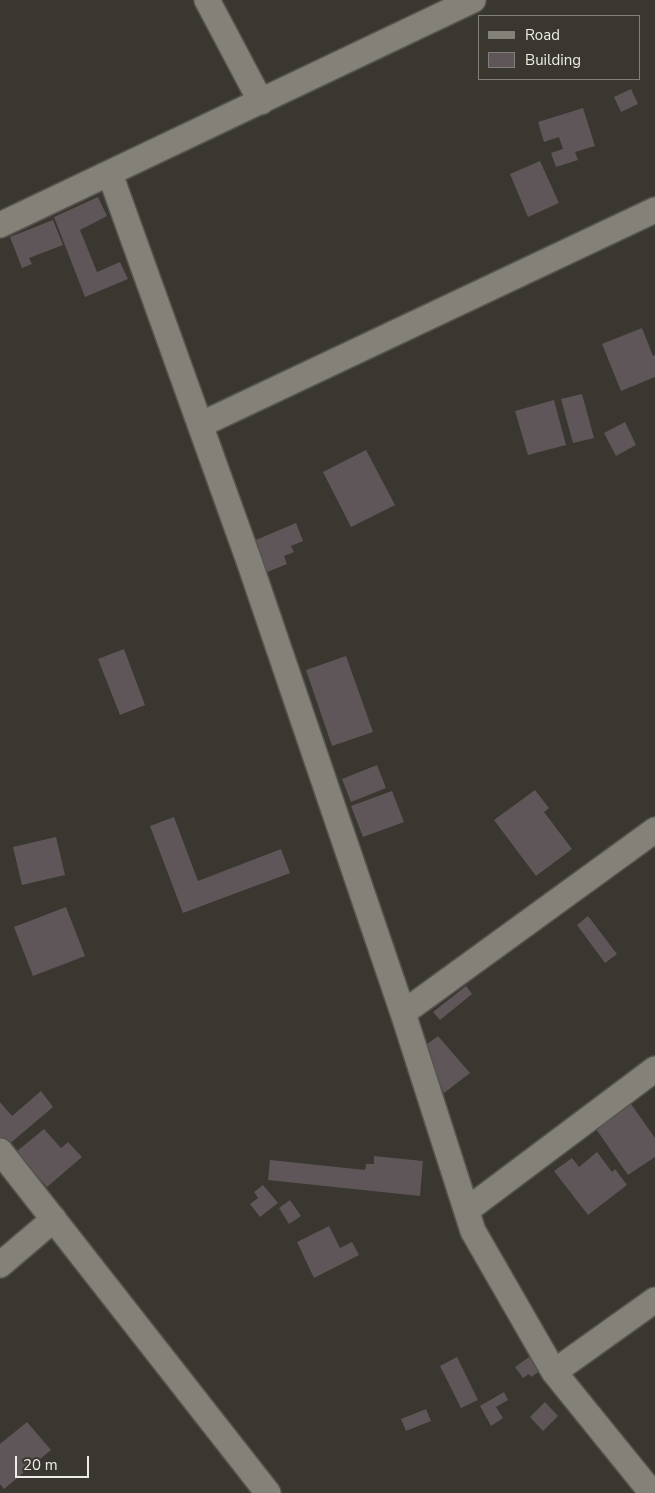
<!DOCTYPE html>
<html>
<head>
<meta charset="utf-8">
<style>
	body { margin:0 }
	#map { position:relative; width:655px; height:1493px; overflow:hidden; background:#393730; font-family:"Nunito Sans",sans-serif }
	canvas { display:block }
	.legend { position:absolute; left:478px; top:15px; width:162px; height:65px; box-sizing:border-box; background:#393730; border:1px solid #817f79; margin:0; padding:6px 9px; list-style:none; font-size:15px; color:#edebe6 }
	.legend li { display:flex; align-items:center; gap:10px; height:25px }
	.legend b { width:25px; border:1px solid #817f79 }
	.scale { position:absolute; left:15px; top:1456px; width:74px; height:22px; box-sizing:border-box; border:2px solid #edebe6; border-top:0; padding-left:6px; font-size:15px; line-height:18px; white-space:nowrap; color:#edebe6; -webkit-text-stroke:4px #393730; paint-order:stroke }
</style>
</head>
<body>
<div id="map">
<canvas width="655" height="1493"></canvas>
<ul class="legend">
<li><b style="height:6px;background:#838178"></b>Road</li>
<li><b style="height:14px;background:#5f565a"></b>Building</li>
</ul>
<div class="scale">20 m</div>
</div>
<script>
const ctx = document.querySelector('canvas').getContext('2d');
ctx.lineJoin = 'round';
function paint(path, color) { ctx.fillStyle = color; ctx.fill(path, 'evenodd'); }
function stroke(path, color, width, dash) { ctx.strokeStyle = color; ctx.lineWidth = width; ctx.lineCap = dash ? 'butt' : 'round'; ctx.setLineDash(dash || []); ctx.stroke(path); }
const building = new Path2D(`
	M631,89L638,104L621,112L614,97Z
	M583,108L595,146L575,152L578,160L556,167L551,153L563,149L559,137L544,142L538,122Z
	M540,161L559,203L528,217L510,174Z
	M98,197L107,216L80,230L97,272L120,262L128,279L85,297L54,217Z
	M53,220L63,245L29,258L32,264L22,268L10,237Z
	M642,328L653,356L655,355V377L621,391L602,344Z
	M582,394L594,438L573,443L561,399Z
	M554,400L566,445L528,455L515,411Z
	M625,422L636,445L616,456L604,433Z
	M366,450L395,505L351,527L323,472Z
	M296,523L303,541L291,546L294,552L284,556L287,564L265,573L251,542Z
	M124,649L145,705L120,715L98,659Z
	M346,656L373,732L332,746L306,670Z
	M377,765L386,788L351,802L342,779Z
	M535,790L549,808L544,812L572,849L536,876L494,820Z
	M392,791L404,822L363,837L351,806Z
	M174,817L198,881L281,849L290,873L183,913L150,826Z
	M56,837L65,875L22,885L13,847Z
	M66,907L85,956L33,976L14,927Z
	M588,916L617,954L605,963L577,925Z
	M466,986L472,994L440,1020L433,1012Z
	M438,1036L470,1073L444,1093L423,1047Z
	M41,1091L53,1107L7,1146L0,1137V1102L12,1116Z
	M631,1104L655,1138V1157L628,1175L596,1129Z
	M44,1129L61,1148L68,1142L82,1157L47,1187L16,1152Z
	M597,1152L612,1172L615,1169L627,1185L588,1215L554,1171L572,1158L579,1167Z
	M374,1156L423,1161L420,1196L268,1180L270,1160L365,1170L366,1164H374Z
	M263,1185L278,1203L260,1217L250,1204L258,1198L254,1192Z
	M290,1200L301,1216L289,1224L279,1208Z
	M329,1226L340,1248L352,1242L359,1255L314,1278L297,1242Z
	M457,1357L478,1400L461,1408L440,1366Z
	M529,1357L540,1371L531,1377L529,1374L523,1378L515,1367Z
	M504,1392L508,1400L496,1407L503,1418L491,1426L480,1406Z
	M545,1402L558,1416L543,1431L530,1417Z
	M426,1409L431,1421L406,1431L401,1419Z
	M27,1422L51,1450L4,1489L0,1484V1444Z`);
const minor = new Path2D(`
	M207,0L261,102
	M110,174L249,561L403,1013L473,1231L554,1372L652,1493
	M0,225L473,0
	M200,425L655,210
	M403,1013L655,830
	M0,1151L268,1493
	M467,1210L655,1069
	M0,1265L54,1219
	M554,1372L655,1300`);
paint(building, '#5f565a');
stroke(minor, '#56544e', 28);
stroke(minor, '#838178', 25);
</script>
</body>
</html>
